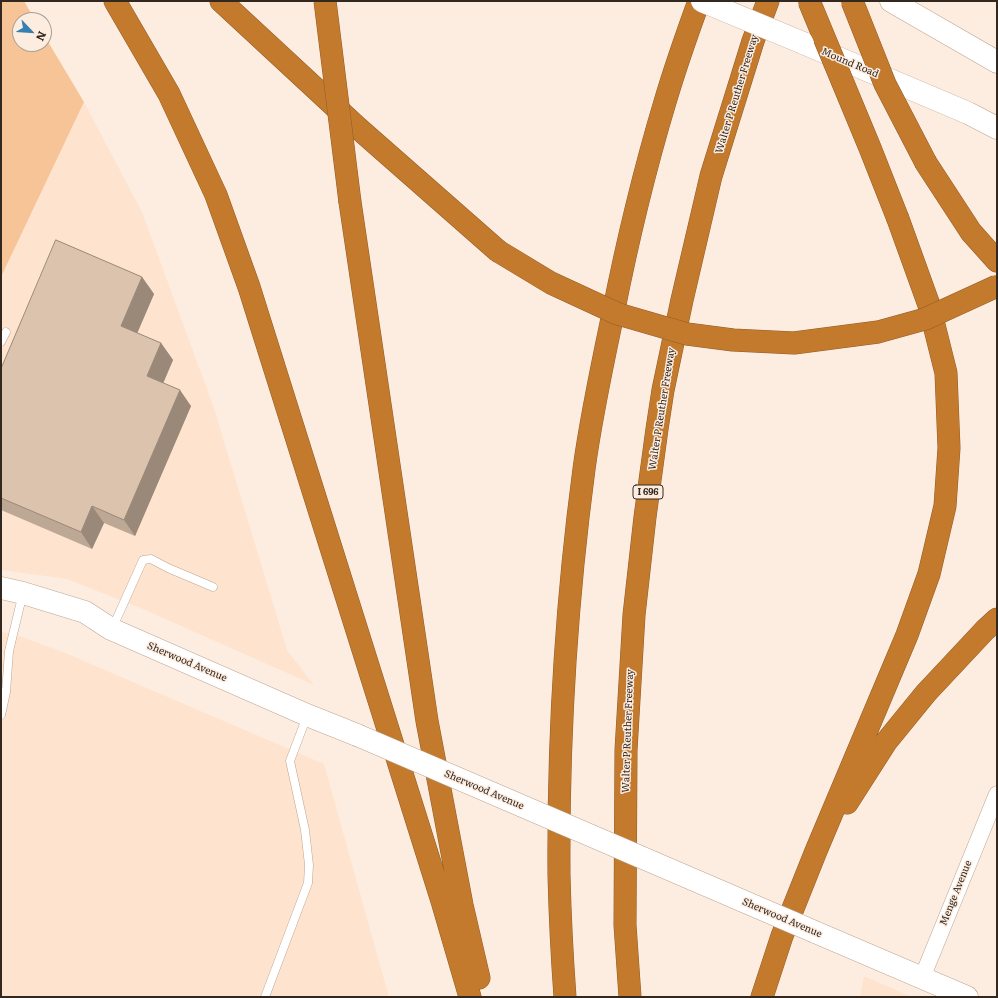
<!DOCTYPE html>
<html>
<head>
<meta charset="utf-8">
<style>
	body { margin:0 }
	#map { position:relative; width:998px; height:998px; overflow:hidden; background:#fdede0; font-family:Literata,serif }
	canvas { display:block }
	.frame { position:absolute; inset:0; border:2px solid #322820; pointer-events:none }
	.north { position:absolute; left:12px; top:12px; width:40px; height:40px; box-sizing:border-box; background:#fdede0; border:1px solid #ac9e93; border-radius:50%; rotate:115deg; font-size:11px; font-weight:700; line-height:16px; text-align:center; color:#322820 }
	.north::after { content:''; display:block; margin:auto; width:14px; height:18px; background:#357fb2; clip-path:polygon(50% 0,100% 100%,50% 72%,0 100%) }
</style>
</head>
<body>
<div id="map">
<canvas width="998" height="998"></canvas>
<div class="frame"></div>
<div class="north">N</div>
</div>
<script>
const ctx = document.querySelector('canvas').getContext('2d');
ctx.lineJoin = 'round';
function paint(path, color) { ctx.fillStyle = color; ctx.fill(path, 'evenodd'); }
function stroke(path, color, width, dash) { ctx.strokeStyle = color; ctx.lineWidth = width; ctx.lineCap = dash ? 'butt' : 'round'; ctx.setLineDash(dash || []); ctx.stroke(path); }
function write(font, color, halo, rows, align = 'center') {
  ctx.font = font + ' Literata,serif'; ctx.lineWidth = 3; ctx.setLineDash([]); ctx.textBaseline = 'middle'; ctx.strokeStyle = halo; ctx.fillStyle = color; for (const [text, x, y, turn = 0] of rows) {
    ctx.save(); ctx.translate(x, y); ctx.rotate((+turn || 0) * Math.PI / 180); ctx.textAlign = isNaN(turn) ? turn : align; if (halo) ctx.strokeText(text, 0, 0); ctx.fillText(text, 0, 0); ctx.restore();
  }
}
const built = new Path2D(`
	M84,102L142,212L214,408L287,650L314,685L145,610L67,579L1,570V277Z
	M1,632L11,633L63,652L324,764L389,997H1Z
	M864,976L912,997H860Z`);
const green = new Path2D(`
	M1,1H24L35,20H20V44H44V35L84,102L1,277Z`);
const lane = new Path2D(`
	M1,342L6,332
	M112,629L143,560L151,559L168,568L213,587
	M1,692H6L9,651L23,593
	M1,715L6,692
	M265,997L308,883L309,865L305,830L290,761L307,716`);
const street = new Path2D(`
	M922,978L997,794`);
const secondary = new Path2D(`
	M891,1L997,62
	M803,43L968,113L997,128
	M1,588L23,593L85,612L111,629L307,715L357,735
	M815,932L967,997`);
const highway = new Path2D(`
	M115,1L169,94L216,195L249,287L442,901L470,997
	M221,1L358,128L498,251
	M926,163L971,232L997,261
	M350,202L427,721L462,905L479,978
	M847,803L886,742L926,693L985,630L997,619
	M565,997C562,956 560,916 559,875C558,740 566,604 584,469C591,417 602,366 613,314C627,243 644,172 665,102C675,68 687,34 699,1
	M630,997L625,925L626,750L634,615L645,517L657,429L663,390L682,300L711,176L753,41L768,1
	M762,997L782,936L816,851L907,635L929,574L945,506L949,448L946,373L929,305L898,219`);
const secondaryBridge = new Path2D(`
	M702,1L803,43
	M357,735L815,932`);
const highwayBridge = new Path2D(`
	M325,1L350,202
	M809,1L870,148L898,219
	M852,1L885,84L926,163
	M498,251L551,283L618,314L687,334L733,340L794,343L878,332L925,319L997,286`);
const wall = new Path2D(`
	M142,277L154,294L137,333L161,343L173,360L163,383L191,406L135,536L104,523L92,549L1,510V369Z`);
const shadedWall = new Path2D(`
	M142,277L154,294L133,343L121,326Z
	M161,343L173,360L159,393L147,376Z
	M180,390L191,406L135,536L124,520Z
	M92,506L104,523L92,549L81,532Z`);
const building = new Path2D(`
	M56,240L142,277L121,326L161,343L147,376L180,390L124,520L92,506L81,532L1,498V369Z`);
const shields = [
	[648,492,30]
];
const shieldNames = [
	["I 696",648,492]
];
const streetNames = [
	["Mound Road",850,63,23],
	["Walter P Reuther Freeway",737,94,-73],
	["Walter P Reuther Freeway",662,409,-81],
	["Sherwood Avenue",187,662,23],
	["Walter P Reuther Freeway",628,731,-88],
	["Sherwood Avenue",484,790,23],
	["Menge Avenue",956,893,-68],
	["Sherwood Avenue",782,918,23]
];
paint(built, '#fee4ce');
paint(green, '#f7c498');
stroke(lane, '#bea590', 9);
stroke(street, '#bea590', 17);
stroke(secondary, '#bea590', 23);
stroke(highway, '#915d28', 23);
stroke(lane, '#fff', 8);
stroke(street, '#fff', 16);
stroke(secondary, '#fff', 22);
stroke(highway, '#c47a2d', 22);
stroke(secondaryBridge, '#bea590', 23, []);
stroke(highwayBridge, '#915d28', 23, []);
stroke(secondaryBridge, '#fff', 22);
stroke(highwayBridge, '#c47a2d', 22);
paint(wall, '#bda895');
paint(shadedWall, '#9a8879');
paint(building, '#dcc3ad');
stroke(building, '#9a8879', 1);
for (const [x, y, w] of shields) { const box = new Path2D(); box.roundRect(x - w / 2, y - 7, w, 14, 3); ctx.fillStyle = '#fdede0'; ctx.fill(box); stroke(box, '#322820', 1); }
write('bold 9px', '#322820', null, shieldNames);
write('10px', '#322820', '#fdede0', streetNames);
</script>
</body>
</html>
